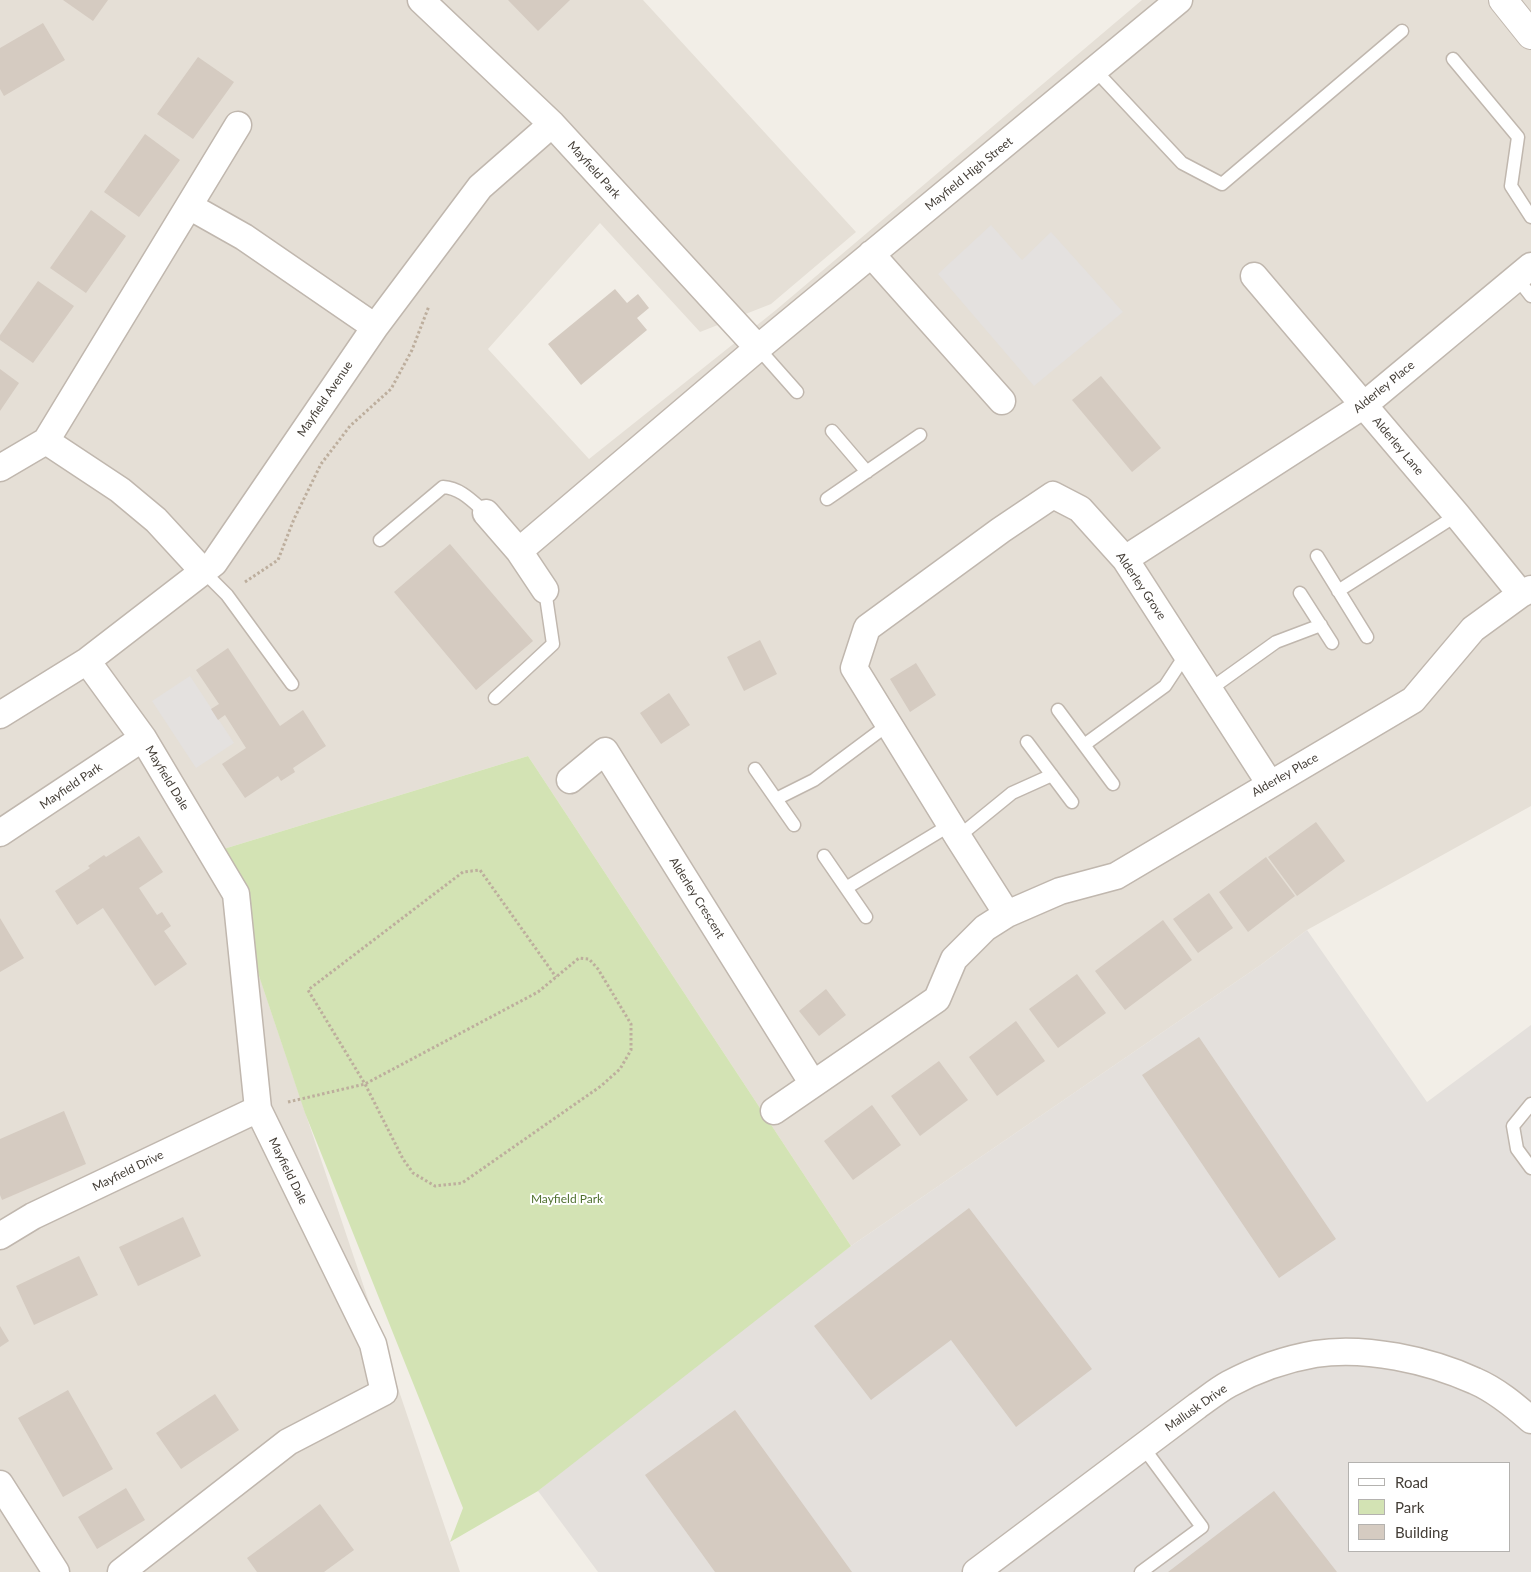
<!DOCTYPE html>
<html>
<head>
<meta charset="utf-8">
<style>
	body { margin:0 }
	#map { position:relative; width:1531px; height:1572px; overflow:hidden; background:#f2eee7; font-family:Lato,sans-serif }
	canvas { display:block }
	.legend { position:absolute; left:1348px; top:1462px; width:162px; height:90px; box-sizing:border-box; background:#fff; border:1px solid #b4b2af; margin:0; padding:6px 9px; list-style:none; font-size:15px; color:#443e37 }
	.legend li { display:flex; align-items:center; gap:10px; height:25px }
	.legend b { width:25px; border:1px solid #b4b2af }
</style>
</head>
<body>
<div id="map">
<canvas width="1531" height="1572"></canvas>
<ul class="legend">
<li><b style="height:6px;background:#fff"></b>Road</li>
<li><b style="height:14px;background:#d3e3b4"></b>Park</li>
<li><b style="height:14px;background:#d5cbc1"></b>Building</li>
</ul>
</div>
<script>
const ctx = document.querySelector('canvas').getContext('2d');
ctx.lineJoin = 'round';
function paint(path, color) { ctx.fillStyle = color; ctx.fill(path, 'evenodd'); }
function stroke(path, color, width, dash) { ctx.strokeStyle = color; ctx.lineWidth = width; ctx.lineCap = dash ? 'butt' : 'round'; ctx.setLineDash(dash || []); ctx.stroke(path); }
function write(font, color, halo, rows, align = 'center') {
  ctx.font = font + ' Lato,sans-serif'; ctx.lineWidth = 4; ctx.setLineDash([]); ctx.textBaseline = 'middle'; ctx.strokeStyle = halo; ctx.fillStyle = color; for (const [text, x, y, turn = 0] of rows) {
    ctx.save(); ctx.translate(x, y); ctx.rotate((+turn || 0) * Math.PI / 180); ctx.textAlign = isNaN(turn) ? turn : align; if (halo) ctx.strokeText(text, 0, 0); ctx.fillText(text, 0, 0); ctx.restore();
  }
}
const residential = new Path2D(`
	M0,0H643L856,232L771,304L700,332L600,223L488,349L589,459L776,310L1142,0H1531V806L1307,930L1262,964L851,1246L528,756L217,851L460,1572H0Z`);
const industrial = new Path2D(`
	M1307,930L1427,1102L1531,1025V1572H598L538,1491L680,1373L851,1246L1262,964ZM1350,1463H1510V1551H1350Z`);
const green = new Path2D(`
	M528,756L851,1246L538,1491L450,1542L463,1508L305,1113L217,851Z`);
const parking = new Path2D(`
	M991,225L1022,260L1051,232L1123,312L1034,386L938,274Z
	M190,676L234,743L196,768L152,701Z`);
const building = new Path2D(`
	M63,0H108L93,21Z
	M508,0H570L538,31Z
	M43,23L65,60L4,96L0,89V48Z
	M198,57L234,82L193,139L157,114Z
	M145,134L180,160L139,217L104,192Z
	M91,210L126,236L86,293L50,268Z
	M38,281L74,306L33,363L0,340V335Z
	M615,289L627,303L638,294L649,308L637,318L647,330L581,385L548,344Z
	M0,369L19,383L0,411Z
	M1101,376L1161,448L1132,472L1072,400Z
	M450,544L533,641L476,690L394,592Z
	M760,640L777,674L744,691L727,657Z
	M228,648L280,726L303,710L326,746L293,768L295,772L281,781L278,776L245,798L222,764L246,748L225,715L218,720L211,709L219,704L196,670Z
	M916,663L936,695L910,712L890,679Z
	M669,693L690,725L661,744L640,713Z
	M1316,822L1345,861L1297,896L1268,857Z
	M139,836L163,872L139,888L157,915L162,912L171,926L164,931L187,964L155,986L103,908L77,925L55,891L90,868L88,866L104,855L106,857Z
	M1266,857L1295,896L1248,932L1219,892Z
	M1209,893L1233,928L1198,953L1173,919Z
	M0,918L24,958L0,972Z
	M1163,920L1192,960L1125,1010L1095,971Z
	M1077,974L1106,1013L1058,1048L1029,1009Z
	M826,989L846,1015L819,1036L799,1011Z
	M1016,1021L1045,1061L997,1096L969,1057Z
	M1199,1037L1336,1239L1279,1278L1142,1075Z
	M939,1061L968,1100L920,1136L891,1096Z
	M872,1105L901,1145L853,1180L824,1141Z
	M64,1111L86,1164L2,1200L0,1195V1139Z
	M969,1208L1092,1369L1016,1427L951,1340L871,1400L814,1326Z
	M183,1217L201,1256L138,1286L119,1247Z
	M79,1256L98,1295L34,1325L16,1286Z
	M0,1326L9,1341L0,1347Z
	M68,1390L113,1469L63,1497L18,1418Z
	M215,1394L239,1430L181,1469L156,1433Z
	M735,1410L852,1572H715L645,1475Z
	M126,1488L145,1520L97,1549L78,1517Z
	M1274,1491L1337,1572H1168Z
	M320,1504L354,1550L324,1572H257L247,1558Z`);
const path = new Path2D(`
	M245,582L278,560L294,519L321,464L350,426L391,389L412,350L429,306
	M288,1102L365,1084L538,992L579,958L589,959L598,969L631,1024V1050L620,1069L601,1086L462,1183L435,1186L413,1173L403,1159L365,1084L308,990L463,872L480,870L556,977`);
const service = new Path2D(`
	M1453,59L1518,137L1511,186L1531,217
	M1095,70L1182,163L1222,184L1402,31
	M1517,278L1531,296
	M758,348L797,392
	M832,431L867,472
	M827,499L920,435
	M380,540L443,487C461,488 473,502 486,513
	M1317,556L1367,637
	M203,571L227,595L292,684
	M1338,591L1457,515
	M1300,593L1332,643
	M1209,690L1276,642L1321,625
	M495,698L553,644L545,590
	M1058,710L1113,784
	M1027,742L1072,802
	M1084,745L1165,686L1186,654
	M755,769L794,825
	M776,799L814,780L889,724
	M958,837L1012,793L1052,775
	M824,856L866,917
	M846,888L950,825
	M1531,1104L1513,1126L1517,1149L1531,1168
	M1141,1572L1202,1527L1143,1447`);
const minor = new Path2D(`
	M421,0L552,124L758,348
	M189,206L244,237L375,327
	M871,254L1002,401
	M1254,276L1457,515L1521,594
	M46,441L120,490L156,520L203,571
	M0,468L46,441L238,125
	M486,513L519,551L545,590
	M519,551L758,348L1179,0
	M1125,559L1364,405L1531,266
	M87,661L143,738L236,894L258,1109L373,1344L384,1392L288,1442L121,1572
	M0,715L87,661L214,563L375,327L480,187L552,124
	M570,780L605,751L813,1084
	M0,833L143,738
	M1007,914L1060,891L1116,876L1413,700L1473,629L1521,594L1531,589
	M774,1111L937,999L954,959L985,928L1007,914L958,837L854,668L867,628L1001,530L1053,495L1080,509L1125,559L1270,784
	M0,1236L33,1216L258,1109
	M0,1484L56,1572
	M976,1572L1197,1406C1207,1399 1218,1390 1229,1384C1255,1370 1286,1359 1315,1354C1365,1346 1429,1360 1475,1381C1496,1390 1514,1405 1531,1420`);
const tertiary = new Path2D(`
	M1503,0L1531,35`);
const streetNames = [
	["Mayfield Park",594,170,48],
	["Mayfield High Street",969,174,-39],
	["Alderley Place",1384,387,-39],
	["Mayfield Avenue",325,399,-56],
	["Alderley Lane",1398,446,50],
	["Alderley Grove",1141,586,56],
	["Alderley Place",1285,775,-30],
	["Mayfield Dale",167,778,59],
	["Mayfield Park",71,786,-34],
	["Alderley Crescent",697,898,58],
	["Mayfield Drive",128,1171,-26],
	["Mayfield Dale",288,1171,64],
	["Mallusk Drive",1196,1408,-35]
];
const parkNames = [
	["Mayfield Park",567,1199]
];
paint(residential, '#e5dfd6');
paint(industrial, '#e4e0dc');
paint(green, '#d3e3b4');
paint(parking, '#e4e1df');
paint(building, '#d5cbc1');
stroke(service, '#c0b7ae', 15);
stroke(minor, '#c0b7ae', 29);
stroke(tertiary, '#c0b7ae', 30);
stroke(path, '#bdae9d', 3, [2.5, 2.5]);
stroke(service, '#fff', 12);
stroke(minor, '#fff', 26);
stroke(tertiary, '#fff', 28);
write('12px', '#443e37', '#fff', streetNames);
write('12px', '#507130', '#fff', parkNames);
</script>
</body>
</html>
